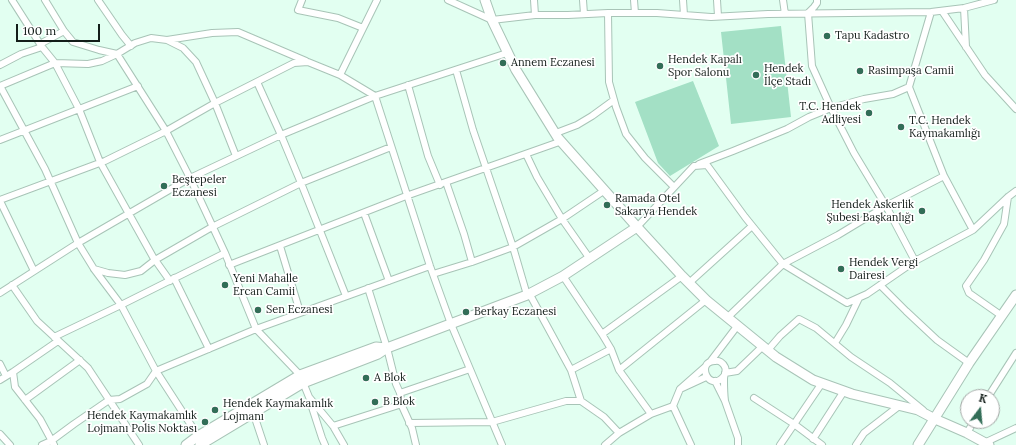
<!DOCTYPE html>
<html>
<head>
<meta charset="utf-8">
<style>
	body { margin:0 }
	#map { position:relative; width:1016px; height:445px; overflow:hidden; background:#e2fff1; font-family:Lora,serif }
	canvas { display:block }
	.north { position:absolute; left:960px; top:389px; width:40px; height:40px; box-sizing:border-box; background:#fff; border:1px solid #a1a5a3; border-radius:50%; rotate:16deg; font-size:11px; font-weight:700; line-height:16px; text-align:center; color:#131d19 }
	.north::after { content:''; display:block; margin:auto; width:14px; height:18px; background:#326d57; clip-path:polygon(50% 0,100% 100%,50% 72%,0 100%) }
	.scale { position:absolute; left:16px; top:24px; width:84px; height:18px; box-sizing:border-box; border:2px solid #131d19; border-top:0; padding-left:5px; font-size:12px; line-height:14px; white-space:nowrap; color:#131d19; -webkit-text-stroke:3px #fff; paint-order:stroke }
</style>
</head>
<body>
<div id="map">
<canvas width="1016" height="445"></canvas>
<div class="north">K</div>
<div class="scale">100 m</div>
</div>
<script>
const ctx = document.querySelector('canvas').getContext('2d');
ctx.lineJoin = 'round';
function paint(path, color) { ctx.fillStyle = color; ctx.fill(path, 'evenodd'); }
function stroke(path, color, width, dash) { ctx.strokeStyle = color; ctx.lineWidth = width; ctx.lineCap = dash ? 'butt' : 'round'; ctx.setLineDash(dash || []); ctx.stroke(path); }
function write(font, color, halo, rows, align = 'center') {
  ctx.font = font + ' Lora,serif'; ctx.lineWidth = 3.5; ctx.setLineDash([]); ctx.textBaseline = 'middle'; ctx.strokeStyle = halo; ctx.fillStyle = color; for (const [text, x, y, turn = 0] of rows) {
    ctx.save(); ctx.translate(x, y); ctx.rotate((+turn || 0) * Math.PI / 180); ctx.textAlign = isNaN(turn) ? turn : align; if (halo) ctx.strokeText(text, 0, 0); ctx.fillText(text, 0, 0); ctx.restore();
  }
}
const green = new Path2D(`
	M781,26L791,117L731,124L721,32Z
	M693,81L719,146L670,176L658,163L635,102Z`);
const street = new Path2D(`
	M12,0L42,47L55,63L79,109L100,162L153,257L170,281
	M98,0L122,35L131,46
	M302,0L298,10L338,18L363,28
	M448,0L492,20L535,15H568L608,13H657L711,17L768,14L931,12L964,8L994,0
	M534,0L535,15
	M583,0L584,14
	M634,0L635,13
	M683,0L684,15
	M717,0L718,16
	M783,0L785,14
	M817,0V3L814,7L808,13L812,66L831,108L864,99L893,94L909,87
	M964,8L966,47
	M942,11L985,75L1016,109
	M931,12L909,87L944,176
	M608,13L609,82L616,107L626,134L645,158L674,187
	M64,31L73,42L99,50L117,54L166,131L190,178L225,253L256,329L300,375L309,397L333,426L344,445
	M167,40L212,33L238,32L306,61
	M40,44L64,31L45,0
	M0,65L21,54L42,47
	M456,70L473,130L513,247L527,295
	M340,75L377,0
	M257,82L281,135L301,183L346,296
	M408,85L428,156L440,185
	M0,86L45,169L78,243L94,269L121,305L156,371L200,439
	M0,86L55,63L88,64L102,61L117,54L135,43L151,38L167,40L183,48L196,62L215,103L236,156
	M556,133L577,125L592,116L614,100
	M0,140L138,86
	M526,154L537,177L562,219L590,259
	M699,164L733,151L787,129L809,117L831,108L854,153L886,206L915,261
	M446,182L464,234L472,262
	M0,200L105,161L166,131L215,103L294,63L308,62L340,75L375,96L430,266L451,324L502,445
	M0,201L34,271
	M364,213L389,281
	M637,227L694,166L707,165L745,217L783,264L847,303L867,294L915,261L973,230L1008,197L1016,191
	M280,246L300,312
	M229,265L406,196L562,141
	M94,269L108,273L125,275L141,271L155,260L212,227L301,183L391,147
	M433,274L472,262L513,247L562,219L605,190
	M563,276L602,334L611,349L619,370L706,300
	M174,278L209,349
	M689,283L752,226
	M12,285L37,321L88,368L139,445
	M880,285L906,311L937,340L969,363
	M368,288L387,348L396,384L400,393L402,406L412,428L416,445
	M0,293L78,243L190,178L281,135L375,96L507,53
	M529,293L571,370L611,349
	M1002,316L969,293L966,286L984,260L1004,224L1008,197
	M728,317L783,264L838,235L886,206L944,176L973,230
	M602,334L682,276
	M54,337L121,305L225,253
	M835,343L846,325L859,298
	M768,350L780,336L799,319L816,328L851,357L890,383L923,410
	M710,362L738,325
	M0,364L6,376
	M705,367L680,389L706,377
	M571,370L581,401L604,417L619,433
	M619,370L651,414
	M725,373L737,371L763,346
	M0,380L13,372
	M715,381L725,401C724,393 724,386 724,379C724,374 727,371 725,367C723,363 719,360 715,361C695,361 709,394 724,376
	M400,393L470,369
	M988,397L1016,353
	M754,398L794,424L822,445
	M25,400L80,360
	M310,401L322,438L325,445
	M725,401L738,438V445
	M673,406L691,445
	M253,412L264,445
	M409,423L492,422L566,401H581
	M333,426L402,404
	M967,433L974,421
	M0,434L10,445
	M813,439L844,391
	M984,443L1016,428
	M42,445L51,441L74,424L109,400L120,399L147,384L156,371L256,329L430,266
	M54,445L40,419L15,387L13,372L58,341
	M605,445L619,433L651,414L673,406L680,389
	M780,445L822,383
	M856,445L864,433L899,406`);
const secondary = new Path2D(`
	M485,0L492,20L516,70L558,138L637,227L682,276L706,300L776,357L813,380L852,394L918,410L935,419L967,433L989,445
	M186,445L198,436L300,375L376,347L387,348
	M200,445L303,383L378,354L387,348L527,295L563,276L637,227
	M918,445L969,363L1016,295`);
const markers = [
	[827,36,4,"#326d57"],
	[503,63,4,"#326d57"],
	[660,66,4,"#326d57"],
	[860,71,4,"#326d57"],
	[756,75,4,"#326d57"],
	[869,113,4,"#326d57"],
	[901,127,4,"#326d57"],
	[164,186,4,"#326d57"],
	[607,205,4,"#326d57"],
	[922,211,4,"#326d57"],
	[841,269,4,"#326d57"],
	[225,285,4,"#326d57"],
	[258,310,4,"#326d57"],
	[466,312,4,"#326d57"],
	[366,378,4,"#326d57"],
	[375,402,4,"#326d57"],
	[215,410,4,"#326d57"],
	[205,422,4,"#326d57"]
];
const poiNames = [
	["Tapu Kadastro",835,36],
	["Hendek Kapalı",668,60],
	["Spor Salonu",668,73],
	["Annem Eczanesi",511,63],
	["Hendek",764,69],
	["İlçe Stadı",764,82],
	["Rasimpaşa Camii",868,71],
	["T.C. Hendek",861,107,"right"],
	["Adliyesi",861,120,"right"],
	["T.C. Hendek",909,121],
	["Kaymakamlığı",909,134],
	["Beştepeler",172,180],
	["Eczanesi",172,193],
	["Ramada Otel",615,199],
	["Sakarya Hendek",615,212],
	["Hendek Askerlik",914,205,"right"],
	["Şubesi Başkanlığı",914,218,"right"],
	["Hendek Vergi",849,263],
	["Dairesi",849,276],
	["Yeni Mahalle",233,279],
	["Ercan Camii",233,292],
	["Sen Eczanesi",266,310],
	["Berkay Eczanesi",474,312],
	["A Blok",374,378],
	["B Blok",383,402],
	["Hendek Kaymakamlık",223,404],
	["Lojmanı",223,417],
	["Hendek Kaymakamlık",197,416,"right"],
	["Lojmanı Polis Noktası",197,429,"right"]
];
paint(green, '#a3e0c5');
stroke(street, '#a8c4b7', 8);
stroke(secondary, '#a8c4b7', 11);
stroke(street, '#fff', 6);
stroke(secondary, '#fff', 9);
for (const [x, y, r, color] of markers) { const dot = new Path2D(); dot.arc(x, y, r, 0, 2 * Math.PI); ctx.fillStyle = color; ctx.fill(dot); stroke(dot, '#fff', 1.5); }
write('11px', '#131d19', '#fff', poiNames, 'left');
</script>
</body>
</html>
